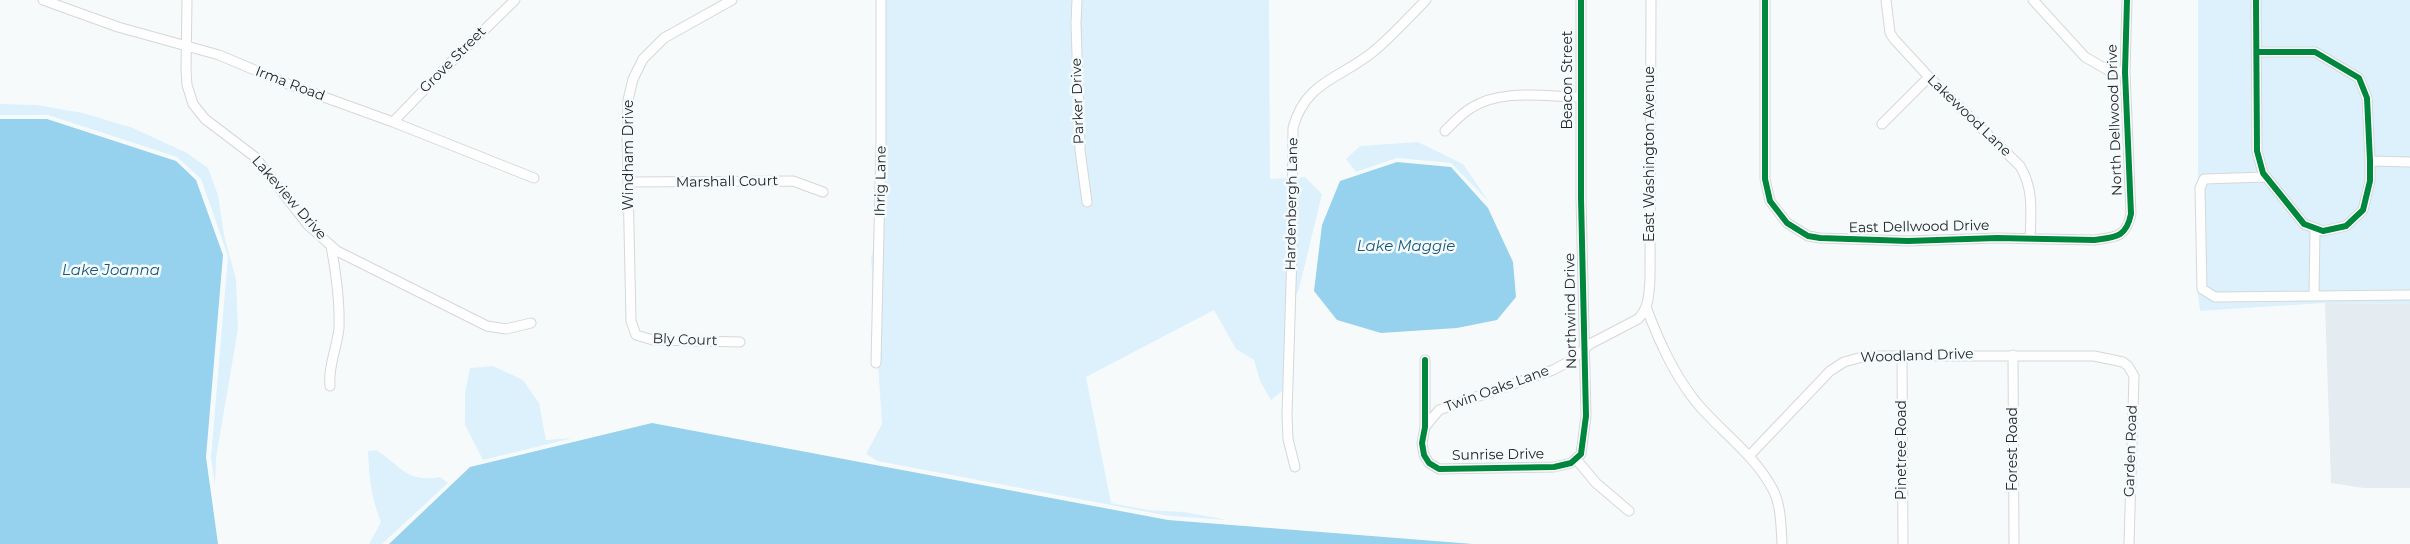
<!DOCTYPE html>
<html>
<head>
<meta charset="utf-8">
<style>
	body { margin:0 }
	canvas { display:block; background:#f7fafb }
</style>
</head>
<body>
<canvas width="2410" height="544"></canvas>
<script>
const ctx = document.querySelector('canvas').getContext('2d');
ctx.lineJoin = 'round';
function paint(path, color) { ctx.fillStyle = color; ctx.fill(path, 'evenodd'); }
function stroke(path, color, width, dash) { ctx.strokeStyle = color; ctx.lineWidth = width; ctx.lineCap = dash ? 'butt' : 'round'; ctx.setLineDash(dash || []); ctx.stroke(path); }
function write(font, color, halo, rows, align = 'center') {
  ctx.font = font + ' Montserrat,sans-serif'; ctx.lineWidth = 5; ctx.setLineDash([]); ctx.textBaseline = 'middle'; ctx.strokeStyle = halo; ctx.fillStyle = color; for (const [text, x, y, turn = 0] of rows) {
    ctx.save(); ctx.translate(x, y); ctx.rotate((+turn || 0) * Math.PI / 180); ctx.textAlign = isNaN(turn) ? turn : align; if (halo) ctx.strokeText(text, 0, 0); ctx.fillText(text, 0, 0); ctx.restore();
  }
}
const built = new Path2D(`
	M2325,303L2410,304V488H2364L2331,483Z`);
const green = new Path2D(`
	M883,0H1269L1270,179L1305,177L1322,194L1299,289L1288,312L1292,383L1271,400L1260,381L1254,360L1236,349L1214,310L1086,377L1111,503L1147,510L1184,512L1228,520L1169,516L877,461L866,454L882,424L871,258L886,199Z
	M2198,0H2410V304L2325,303L2200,311L2198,295Z
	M0,104L37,105L83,113L133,128L187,153L208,168L218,195L224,235L236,279L238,329L216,458L215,486L211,457L228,256L201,179L177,157L48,115H0Z
	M1418,142L1463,164L1489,202L1451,163L1397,158L1356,172L1346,159L1360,146Z
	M493,366L523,380L539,403L546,440L573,438L483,460L465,425V393L470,368Z
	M376,450C402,466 406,483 440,477L448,483L382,544H369L381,522C371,497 369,478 368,451Z`);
const water = new Path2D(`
	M0,119H47L176,161L196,180L223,255L206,457L218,544H0Z
	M1397,162L1451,167L1488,208L1513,262L1516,297L1497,320L1457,328L1381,333L1337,320L1314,291L1322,225L1340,181Z
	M652,423L1168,520L1473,544H389L470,467Z`);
const street = new Path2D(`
	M43,0L118,27L219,55L288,84L393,122L534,178
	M187,0L186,70L187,85L193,104L205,119L255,157L308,225L337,251L487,326L506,329L531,323
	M732,0L664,38L643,59L633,79L628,100L627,136L631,321L636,335L653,340L740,342
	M1077,0L1076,23L1080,150L1087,202
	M1765,0V179L1770,201L1787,223L1808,236L1820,238L1908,241L1997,238L2094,240C2115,237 2126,238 2131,214L2125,72L2127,0
	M1886,0L1890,33L1894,39L1929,77L2020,166C2034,189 2031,213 2030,239
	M2033,0L2085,57L2106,69L2125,72
	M2256,0L2257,151L2263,173L2304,224L2323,231L2346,226L2363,210L2370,181V161L2367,98L2359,78L2315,52H2257
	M393,122L447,66L515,0
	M1882,124L1929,77
	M1445,131C1453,123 1461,114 1471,108C1502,88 1546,97 1581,97
	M2370,161L2410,162
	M2266,177L2204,179L2200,188L2202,289L2215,297L2410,295
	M628,182L793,181L823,192
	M2314,295L2315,229
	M1646,307C1659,341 1673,373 1696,402C1721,432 1753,453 1772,488C1781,503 1781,526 1782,544
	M1902,355L1903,544
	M2013,355L2014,544
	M1425,360V427L1422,443L1424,455L1429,463L1439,469L1554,467L1571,463L1581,454L1586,416L1581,198V0
	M876,363L881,142V0
	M330,386C328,366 337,348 339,328C340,301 336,273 331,246
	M1425,427L1439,410L1553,370L1570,361L1590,344L1638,319C1649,308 1649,294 1650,279L1651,0
	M1750,455L1830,371L1844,362L1866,356H2094L2123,362L2128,366L2134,376L2129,544
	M1576,459L1596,483L1629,511
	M1295,467L1288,439L1287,415L1292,253L1293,128C1305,81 1342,78 1374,51C1392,36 1409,17 1426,0`);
const cycleway = new Path2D(`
	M1765,0V179L1770,201L1787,223L1808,236L1820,238L1908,241L1997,238L2094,240C2115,237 2126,238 2131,214L2125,72L2127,0
	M2256,0L2257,151L2263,173L2304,224L2323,231L2346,226L2363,210L2370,181V161L2367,98L2359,78L2315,52H2257
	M1425,360V427L1422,443L1424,455L1429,463L1439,469L1554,467L1571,463L1581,454L1586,416L1581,198V0`);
const streetNames = [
	["Grove Street",453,60,-45],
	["Beacon Street",1568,80,-90],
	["Irma Road",290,84,21],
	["Parker Drive",1078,101,-92],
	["Lakewood Lane",1969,116,44],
	["North Dellwood Drive",2115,120,-92],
	["East Washington Avenue",1650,154,-90],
	["Windham Drive",629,155,-90],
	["Ihrig Lane",881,181,-89],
	["Marshall Court",727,182,-1],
	["Lakeview Drive",289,198,49],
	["Hardenbergh Lane",1292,204,-89],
	["East Dellwood Drive",1919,227,-1],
	["Northwind Drive",1571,311,-91],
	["Bly Court",685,340,2],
	["Woodland Drive",1917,356,-2],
	["Twin Oaks Lane",1497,389,-20],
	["Forest Road",2013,449,-90],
	["Pinetree Road",1902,450,-90],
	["Garden Road",2131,451,-88],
	["Sunrise Drive",1498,455,-1]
];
const waterNames = [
	["Lake Maggie",1406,247],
	["Lake Joanna",111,271]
];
paint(built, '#e4ecf1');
paint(green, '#ddf1fd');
paint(water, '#96d1ee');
stroke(street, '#d5d7d8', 11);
stroke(street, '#fefefe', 9);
stroke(cycleway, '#00873e', 6);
write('14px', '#232526', '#f5fbfd', streetNames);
write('italic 15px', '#175774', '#f5fbfd', waterNames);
</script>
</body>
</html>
